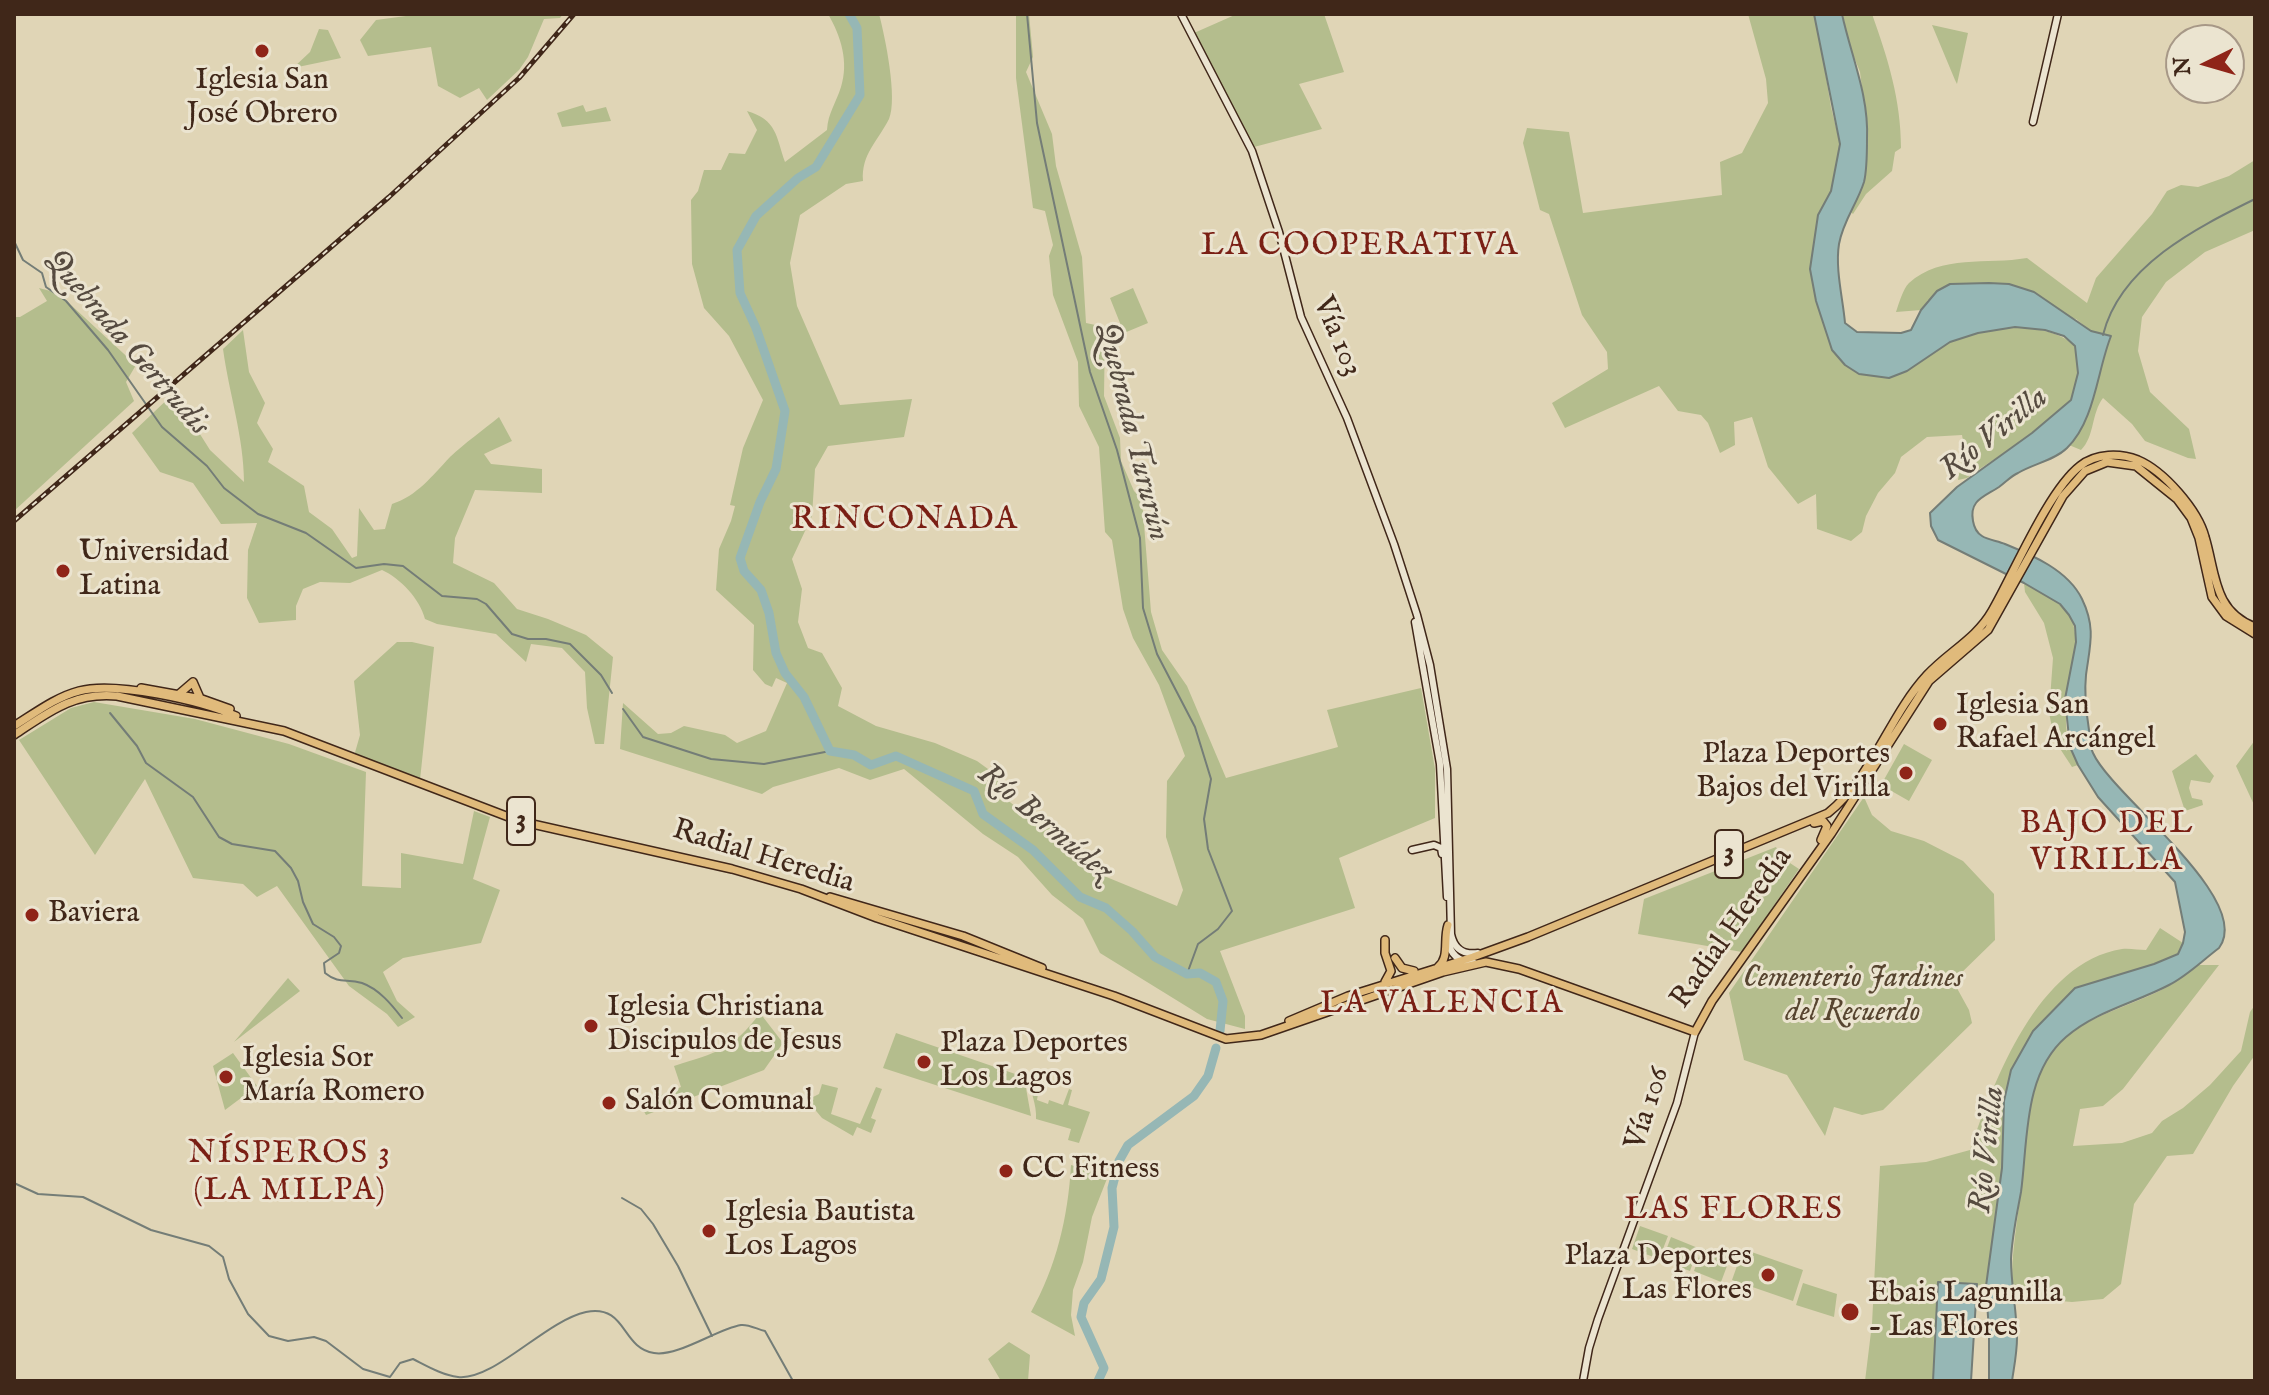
<!DOCTYPE html>
<html>
<head>
<meta charset="utf-8">
<style>
	body { margin:0 }
	#map { position:relative; width:2269px; height:1395px; overflow:hidden; background:#e0d5b6; font-family:"IM FELL English",serif }
	canvas { display:block }
	.frame { position:absolute; inset:0; border:16px solid #402719; pointer-events:none }
	.north { position:absolute; left:2165px; top:24px; width:80px; height:80px; box-sizing:border-box; background:#ebe4d0; border:2px solid #a79887; border-radius:50%; rotate:265deg; font-size:22px; font-weight:700; line-height:32px; text-align:center; color:#402719 }
	.north::after { content:''; display:block; margin:auto; width:28px; height:36px; background:#8f2418; clip-path:polygon(50% 0,100% 100%,50% 72%,0 100%) }
</style>
</head>
<body>
<div id="map">
<canvas width="2269" height="1395"></canvas>
<div class="frame"></div>
<div class="north">N</div>
</div>
<script>
const ctx = document.querySelector('canvas').getContext('2d');
ctx.lineJoin = 'round';
function paint(path, color) { ctx.fillStyle = color; ctx.fill(path, 'evenodd'); }
function stroke(path, color, width, dash) { ctx.strokeStyle = color; ctx.lineWidth = width; ctx.lineCap = dash ? 'butt' : 'round'; ctx.setLineDash(dash || []); ctx.stroke(path); }
function write(font, color, halo, rows, align = 'center') {
  ctx.font = font + ' "IM FELL English",serif'; ctx.lineWidth = 6; ctx.setLineDash([]); ctx.textBaseline = 'middle'; ctx.strokeStyle = halo; ctx.fillStyle = color; for (const [text, x, y, turn = 0] of rows) {
    ctx.save(); ctx.translate(x, y); ctx.rotate((+turn || 0) * Math.PI / 180); ctx.textAlign = isNaN(turn) ? turn : align; if (halo) ctx.strokeText(text, 0, 0); ctx.fillText(text, 0, 0); ctx.restore();
  }
}
const green = new Path2D(`
	M421,14H563L560,18L544,19L528,57L519,70L487,100L479,88L460,98L438,86L431,47L368,56L360,40L376,20Z
	M828,14H879C885,36 898,99 889,119C878,141 861,154 863,181L846,184L800,215L790,263L797,306L840,405L912,399L904,437L828,446L815,469L812,516L792,559L802,589L798,622L808,648L822,653L842,688L838,706L876,726L935,743L977,761L999,777L1005,798L1016,807L1055,827L1087,869L1177,906L1183,890L1166,837L1167,781L1185,756L1159,685L1133,638L1123,609L1112,540L1105,532L1099,447L1079,406L1078,362L1053,295L1049,256L1053,245L1045,211L1033,208L1016,78V14H1029L1033,57L1026,72L1052,134L1056,166L1082,257L1086,323L1105,327L1104,396L1120,438L1121,461L1134,491L1142,499L1151,612L1162,650L1187,686L1226,778L1338,747L1327,710L1421,688L1435,769V818L1339,858L1355,908L1220,951L1245,1016V1029L1207,1019L1100,953L1083,919L1052,895L1018,857L983,834L904,769L870,780L839,768L773,787L762,794L620,749L623,703L658,734L671,733L684,726L725,735L737,743L766,731L787,683L776,678L772,687L765,684L753,670L754,625L716,590L719,549L731,521L735,506L730,505L743,448L763,400L729,336L704,308L692,264L691,200L698,191L704,170H721L729,153L745,154L757,130L747,111C777,120 776,136 785,162L827,130C828,113 836,103 841,87C849,62 841,36 828,14Z
	M1237,14H1324L1344,72L1299,84L1322,129L1254,147L1194,33Z
	M1748,14H1814L1817,23L1831,107L1840,144L1831,191L1818,215L1810,268L1816,301L1832,350L1907,371C1920,362 1934,351 1949,343C1982,326 2047,319 2075,346C2078,364 2081,386 2069,402C2048,430 1996,456 1967,478L1958,480L1964,447L1962,435L1927,437L1901,457L1895,473L1878,493L1866,516L1862,532L1851,541L1817,529L1816,494L1798,504L1768,467L1752,417L1734,422L1735,445L1720,453L1708,423L1701,415L1678,411L1659,386L1565,428L1552,403L1608,369L1607,352L1582,315L1549,214L1540,210L1523,143L1527,128L1569,132L1583,213L1722,195L1720,162L1742,153L1768,103L1766,79Z
	M1843,14H1872C1888,59 1901,100 1901,148L1895,152L1892,171L1866,194L1853,214L1850,211L1864,180L1868,136L1860,72L1848,42Z
	M1932,25L1968,33L1957,84L1955,80Z
	M319,29L328,30L341,58L293,68L310,52Z
	M583,105L586,112L606,107L611,121L562,127L557,113Z
	M2255,160V230L2205,252L2166,282L2142,317L2138,351L2150,392L2189,429L2196,459L2188,458L2145,441L2132,424L2103,398C2091,414 2095,436 2081,450L2069,445C2091,411 2096,373 2111,337L2091,331L2076,319L1928,300L1921,310L1896,312C1899,303 1903,289 1909,283C1941,254 1987,265 2027,258L2087,303L2096,278L2152,214L2167,191L2181,185L2198,187L2229,176Z
	M39,288L58,293L136,365L126,382L134,401L14,511V317H20L47,301Z
	M1133,288L1148,323L1124,333L1110,298Z
	M243,330L249,372L265,403L257,423L273,449L268,462L304,486L309,512L332,529L352,558L357,556L359,508L374,530L385,529L392,504C417,496 432,476 450,457C465,443 483,430 499,417L512,441L484,454L491,464L542,469V493L475,490L455,538L453,563L494,583L517,609L548,619L586,635L613,657L604,744H595L587,708L585,672L562,648L531,644L526,662L496,634L437,624L425,619C420,599 400,578 382,570L350,583L320,582L303,589L296,606V620L259,623L247,598L248,550L257,523L221,524L193,483L160,472L132,433L174,393L210,450L244,482C244,438 229,393 223,349Z
	M2024,583C2039,592 2059,599 2069,615C2085,639 2067,689 2066,717C2065,734 2071,750 2078,765L2072,767L2055,741L2049,713L2053,658L2044,623L2025,592Z
	M397,642H412L434,647L420,780L354,756L360,735L354,681Z
	M94,702L195,719L289,744L366,772L362,886L401,888V853L463,864L474,811L490,817L473,879L500,890L481,943L403,958L383,972L397,1001L415,1017L398,1027L387,1014L349,986L277,886L257,897L243,884L193,878L145,779L95,855L19,740L71,708Z
	M2255,740V807L2236,766Z
	M1904,744L1932,760L1909,801L1881,785Z
	M2196,754L2214,776L2210,783L2191,780L2189,788L2192,798L2202,800L2203,805L2185,811L2172,771Z
	M1864,797L1872,815L1891,831L1924,841L1963,861L1994,894L1995,940L1953,981L1969,1010L1972,1023L1883,1110L1862,1115L1834,1107L1825,1136L1787,1075L1744,1060L1729,993Z
	M1776,847L1781,857L1799,869L1742,952L1638,934L1644,899Z
	M2160,928L2183,943L2178,954L2155,964L2075,988L2033,1031L2004,1101L2002,1168L1986,1286L1938,1282L1933,1381H1865L1872,1324L1880,1166L1926,1162L1970,1150C1994,1081 2038,962 2122,949C2129,948 2139,950 2146,950Z
	M2196,965H2219L2123,1089L2103,1106L2080,1109L2073,1146L2122,1143L2152,1133L2162,1121L2183,1108L2210,1085L2241,1051L2250,1012L2255,1005V1055L2233,1086L2193,1154L2167,1156L2134,1204L2121,1284L2103,1299L2072,1302L2013,1297C2010,1255 2017,1229 2021,1188C2026,1139 2026,1068 2068,1035C2100,1011 2139,1004 2172,984C2181,978 2188,971 2196,965Z
	M288,978L300,991L234,1042Z
	M760,1013L783,1043L764,1070L646,1115L640,1104L681,1087L674,1066C717,1052 732,1051 760,1013Z
	M896,1033L1024,1077L1031,1116L883,1068Z
	M233,1053L257,1086L225,1110L213,1066Z
	M1029,1078L1036,1080L1032,1092L1038,1094L1037,1100L1048,1104L1049,1100L1063,1105L1069,1089L1072,1090L1068,1105L1090,1112L1079,1143L1068,1140L1071,1129L1036,1119C1037,1104 1030,1092 1029,1078Z
	M822,1084L838,1088L831,1114L860,1124L876,1087L882,1089L871,1118L876,1120L871,1133L857,1127L853,1136L822,1118L807,1100L819,1094Z
	M1071,1165L1108,1176L1092,1217L1083,1262L1073,1290L1071,1315L1075,1336L1031,1312C1056,1267 1068,1218 1071,1165Z
	M1640,1226L1668,1236L1659,1259L1632,1249Z
	M1671,1237L1698,1248L1690,1271L1662,1261Z
	M1702,1248L1730,1258L1721,1282L1694,1271Z
	M1743,1249L1803,1270L1793,1301L1732,1280Z
	M1803,1283L1837,1294L1834,1317L1796,1305Z
	M1009,1342L1030,1355L1028,1381H1001L988,1359Z`);
const water = new Path2D(`
	M1814,14H1842C1851,56 1869,95 1867,139C1867,152 1867,170 1864,182C1857,204 1843,221 1839,244C1835,269 1843,299 1845,323L1857,332L1901,333L1911,330L1921,310L1937,291L1950,284L1989,283L2009,284L2034,292L2091,331L2111,336C2097,371 2095,421 2067,448C2055,460 2033,464 2018,473C2011,476 2006,482 1999,487C1984,497 1969,500 1973,521C1974,527 1977,533 1982,536C1988,540 1998,541 2005,544C2032,555 2068,570 2082,599C2096,628 2090,645 2086,675C2084,694 2086,711 2089,730C2090,737 2090,747 2093,753C2112,796 2255,899 2219,948C2203,960 2187,976 2169,985C2135,1003 2096,1011 2066,1037C2023,1074 2028,1141 2021,1192C2017,1214 2012,1236 2011,1259C2011,1286 2017,1312 2017,1338C2017,1353 2014,1367 2012,1381H1989V1332L1986,1286L2002,1168L2004,1101L2011,1070L2033,1031L2075,988L2154,964L2178,954L2183,943L2185,932L2175,882L2098,797L2078,765L2070,747L2065,699L2076,642L2075,626L2069,615L2060,604L2024,583L1938,540L1931,526L1930,513L1957,487L2032,433L2071,400L2078,373L2075,346L2064,336L2045,330L2015,327L1978,333L1950,342L1907,371L1889,378L1859,374L1845,365L1832,350L1816,301L1810,269L1818,215L1831,191L1840,144Z
	M1938,1282L1977,1284L1971,1381H1933Z`);
const stream = new Path2D(`
	M1027,14L1037,123L1090,372L1117,450L1140,538L1143,608L1157,654L1195,727L1211,779L1204,819L1208,849L1232,911L1218,929L1198,944L1187,974
	M14,241L23,260L42,273L46,287L66,301L108,350L162,427L207,466L224,488L258,514L306,533L356,568L384,564L403,566L442,596L477,599L486,604L512,634L528,639H546L570,644L601,675L612,693
	M2103,335C2120,266 2196,228 2255,199
	M623,709L643,737L711,759L764,764L830,751
	M110,713L137,746L146,763L193,797L219,837L232,844L275,851L291,868L298,881L303,902L313,924L334,937L341,946L339,953L324,963L325,973C340,985 346,978 362,983C379,989 392,1005 402,1018
	M14,1183L38,1194L83,1197L151,1230L209,1246L223,1257L229,1279L248,1314L269,1336L288,1341L314,1337L326,1341L363,1369L390,1377L400,1363L413,1359C427,1366 442,1375 458,1377C494,1381 545,1321 586,1312C627,1304 621,1348 654,1353C678,1357 717,1329 741,1325C748,1324 757,1329 765,1331L793,1381
	M622,1198L641,1209L653,1224L678,1266L712,1336`);
const river = new Path2D(`
	M849,14L857,28L860,95L816,167L798,178L756,216L737,250L740,293L756,328L785,411L776,469L760,502L740,558L744,571L761,590L769,613L776,653L785,673L804,697L830,751L854,755L871,765L896,756L974,791L983,814L1033,850L1080,897L1106,908L1132,931L1155,957L1187,974L1200,973L1216,982L1223,1001L1220,1031
	M1098,1381L1104,1368L1081,1317L1084,1303L1101,1279L1114,1227L1112,1188L1119,1161L1128,1145L1194,1096L1208,1076L1216,1048`);
const secondary = new Path2D(`
	M1181,14L1252,151L1279,232L1301,317L1347,418L1394,544L1417,615L1430,665L1447,769L1451,934C1454,949 1463,955 1478,953
	M2033,122L2058,14
	M1415,622L1440,764L1447,897
	M1412,850L1434,845L1441,848L1442,854
	M1448,940C1450,955 1459,962 1474,963
	M1583,1381L1589,1348L1598,1319L1677,1103L1695,1032`);
const primary = new Path2D(`
	M141,688L202,699L230,709
	M179,694L193,682L200,698
	M14,726C35,713 56,697 79,691C115,681 202,701 236,716
	M14,735C49,712 73,692 117,696L284,731L519,821L732,869L801,889L877,918L1114,996L1226,1039L1261,1035L1443,972L1486,962L1519,969L1695,1032L1712,1001L1831,834L1929,681L1988,630L2063,496L2085,471L2107,462L2136,466L2177,499L2191,518L2199,538L2212,597L2226,616L2255,634
	M1814,823L1823,821L1827,826L1821,840
	M830,897L963,936L1042,968
	M1395,958L1402,968L1414,971
	M1438,967C1450,957 1443,940 1448,925
	M1385,982L1391,971L1385,953V940
	M1289,1021L1348,996L1473,957L1528,937L1828,813C1872,778 1889,716 1927,675C1948,652 1976,639 1992,611C2014,573 2048,491 2080,466C2096,453 2120,453 2138,460C2164,471 2198,510 2205,537C2216,573 2213,611 2255,627`);
const rail = new Path2D(`
	M14,521L389,197L519,78L574,14`);
const markers = [
	[262,51,8,"#8f2418"],
	[63,571,8,"#8f2418"],
	[1940,724,8,"#8f2418"],
	[1906,773,8,"#8f2418"],
	[32,915,8,"#8f2418"],
	[591,1026,8,"#8f2418"],
	[924,1062,8,"#8f2418"],
	[226,1077,8,"#8f2418"],
	[609,1103,8,"#8f2418"],
	[1006,1171,8,"#8f2418"],
	[709,1231,8,"#8f2418"],
	[1768,1275,8,"#8f2418"],
	[1850,1312,10,"#8f2418"]
];
const shields = [
	[521,821,28],
	[1729,854,28]
];
const shieldNames = [
	["3",521,821],
	["3",1729,854]
];
const poiNames = [
	["Iglesia San",262,82,"center"],
	["José Obrero",262,116,"center"],
	["Universidad",79,554],
	["Latina",79,588],
	["Iglesia San",1956,707],
	["Rafael Arcángel",1956,741],
	["Plaza Deportes",1890,756,"right"],
	["Bajos del Virilla",1890,790,"right"],
	["Baviera",48,915],
	["Iglesia Christiana",607,1009],
	["Discipulos de Jesus",607,1043],
	["Plaza Deportes",940,1045],
	["Los Lagos",940,1079],
	["Iglesia Sor",242,1060],
	["María Romero",242,1094],
	["Salón Comunal",625,1103],
	["CC Fitness",1022,1171],
	["Iglesia Bautista",725,1214],
	["Los Lagos",725,1248],
	["Plaza Deportes",1752,1258,"right"],
	["Las Flores",1752,1292,"right"],
	["Ebais Lagunilla",1868,1295],
	["- Las Flores",1868,1329]
];
const streetNames = [
	["Vía 103",1336,337,67],
	["Radial Heredia",763,858,17],
	["Radial Heredia",1733,929,-55],
	["Vía 106",1649,1109,-72]
];
const parkNames = [
	["Cementerio Jardines",1853,980],
	["del Recuerdo",1853,1014]
];
const neighbourhoodNames = [
	["LA COOPERATIVA",1360,247],
	["RINCONADA",905,521],
	["BAJO DEL",2107,825],
	["VIRILLA",2107,862],
	["LA VALENCIA",1442,1005],
	["NÍSPEROS 3",290,1155],
	["(LA MILPA)",290,1192],
	["LAS FLORES",1734,1211]
];
const waterNames = [
	["Quebrada Gertrudis",126,344,49],
	["Quebrada Tururún",1131,432,76],
	["Río Virilla",1995,435,-39],
	["Río Bermúdez",1044,824,40],
	["Río Virilla",1989,1150,-84]
];
paint(green, '#b4bd8d');
paint(water, '#96b7b5');
stroke(water, '#747d77', 2);
stroke(stream, '#747d77', 2);
stroke(river, '#96b7b5', 9);
stroke(secondary, '#402719', 9);
stroke(primary, '#402719', 10);
stroke(secondary, '#ebe4d0', 6);
stroke(primary, '#e0ba7b', 7);
stroke(rail, '#402719', 5);
stroke(rail, '#ebe4d0', 2, [6]);
for (const [x, y, r, color] of markers) { const dot = new Path2D(); dot.arc(x, y, r, 0, 2 * Math.PI); ctx.fillStyle = color; ctx.fill(dot); stroke(dot, '#ebe4d0', 3); }
for (const [x, y, w] of shields) { const box = new Path2D(); box.roundRect(x - w / 2, y - 24, w, 48, 6); ctx.fillStyle = '#ebe4d0'; ctx.fill(box); stroke(box, '#402719', 2); }
write('bold 28px', '#402719', null, shieldNames);
write('30px', '#402719', '#ebe4d0', poiNames, 'left');
write('30px', '#402719', '#ebe4d0', streetNames);
write('italic 30px', '#574530', '#ebe4d0', parkNames);
ctx.letterSpacing = '2px';
write('32px', '#7a1f14', '#ebe4d0', neighbourhoodNames);
ctx.letterSpacing = '0px';
write('italic 32px', '#564b40', '#ebe4d0', waterNames);
</script>
</body>
</html>
